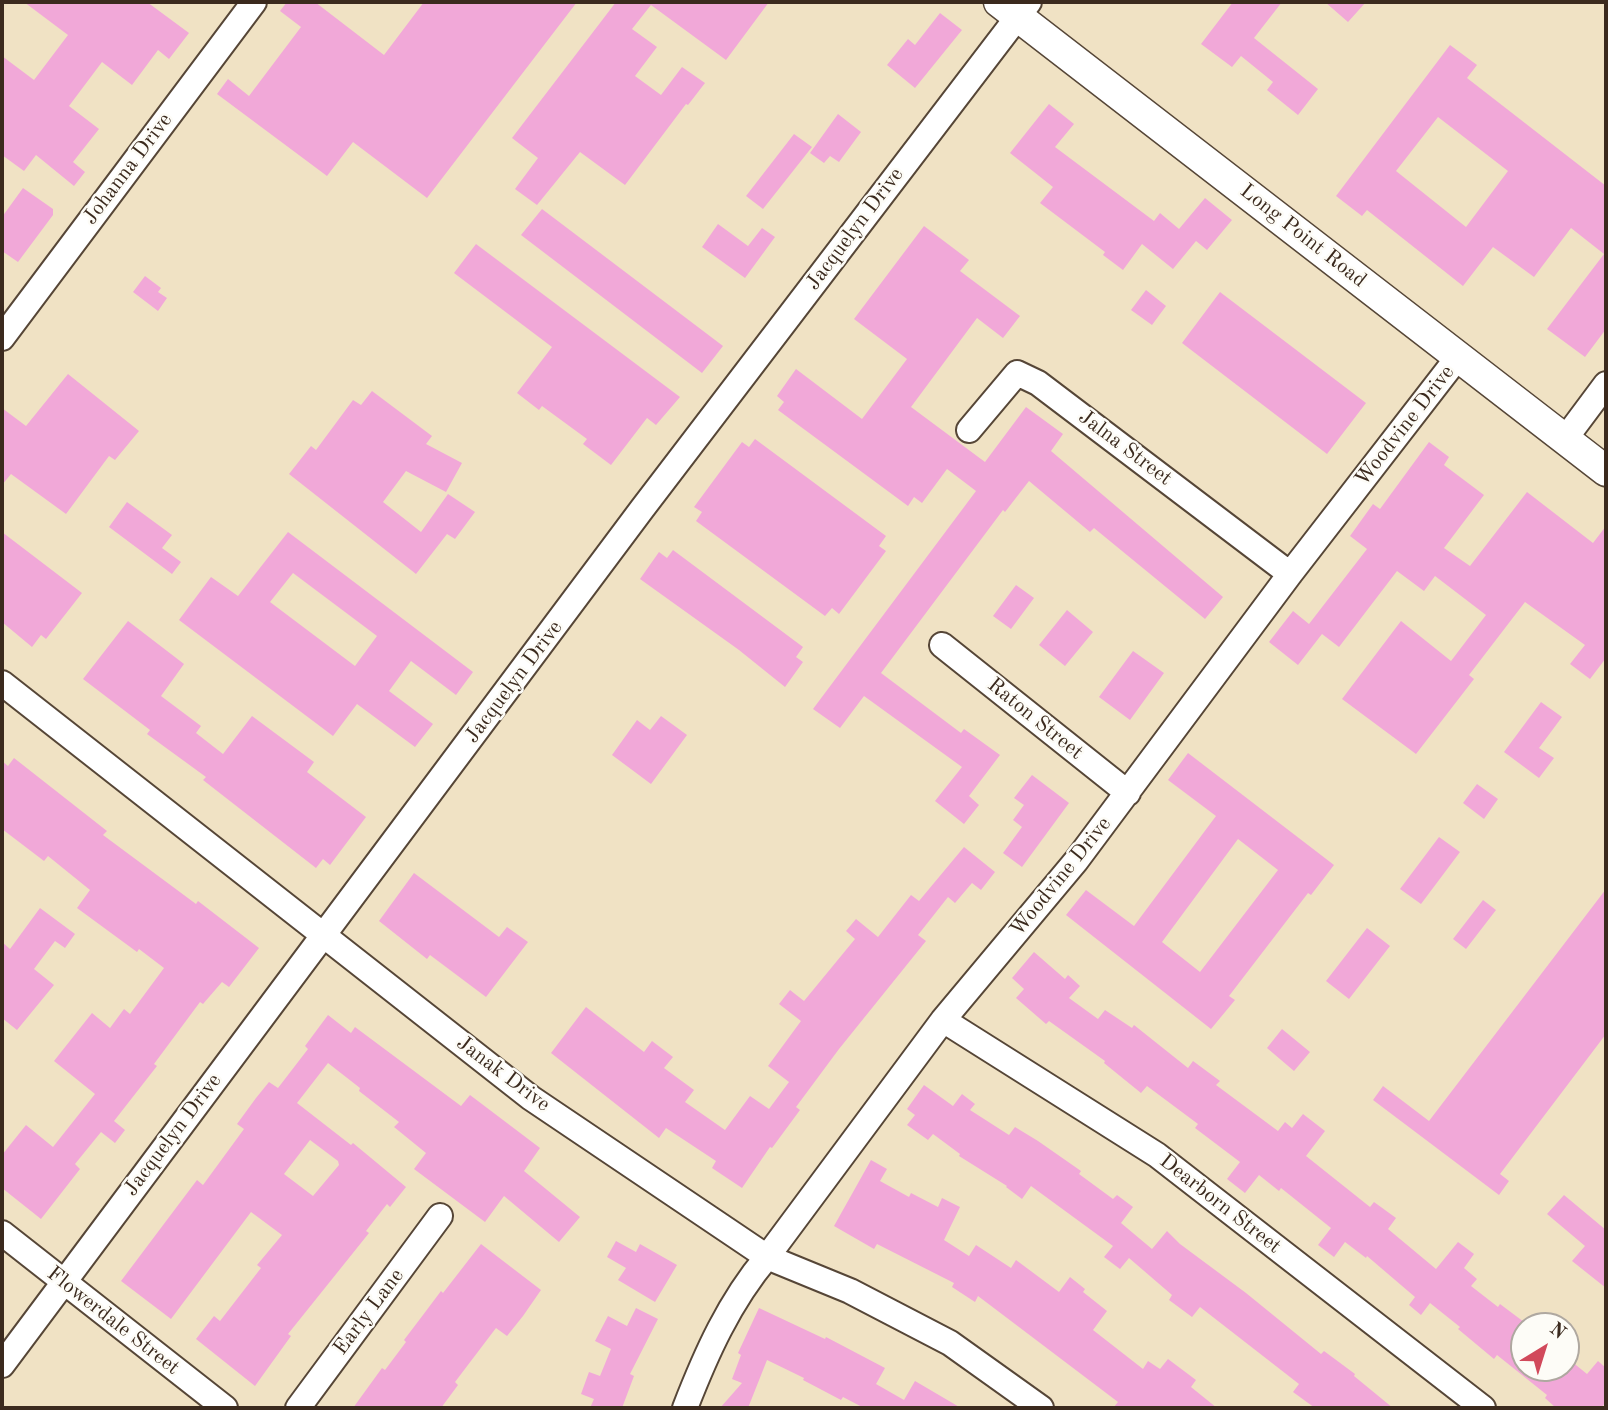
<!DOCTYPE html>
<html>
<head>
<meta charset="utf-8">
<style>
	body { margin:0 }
	#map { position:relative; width:1608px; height:1410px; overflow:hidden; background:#f0e2c4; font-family:"Old Standard TT",serif }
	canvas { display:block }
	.frame { position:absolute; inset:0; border:4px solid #3b2a1e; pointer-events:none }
	.north { position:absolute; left:1510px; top:1312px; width:70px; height:70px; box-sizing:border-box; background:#fdfcf7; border:2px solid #afa8a0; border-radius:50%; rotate:38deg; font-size:19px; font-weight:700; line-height:28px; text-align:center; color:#3b2a1e }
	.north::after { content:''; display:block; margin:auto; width:24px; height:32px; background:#d1495b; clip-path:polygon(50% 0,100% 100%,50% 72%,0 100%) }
</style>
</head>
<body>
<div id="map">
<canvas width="1608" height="1410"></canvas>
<div class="frame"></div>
<div class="north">N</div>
</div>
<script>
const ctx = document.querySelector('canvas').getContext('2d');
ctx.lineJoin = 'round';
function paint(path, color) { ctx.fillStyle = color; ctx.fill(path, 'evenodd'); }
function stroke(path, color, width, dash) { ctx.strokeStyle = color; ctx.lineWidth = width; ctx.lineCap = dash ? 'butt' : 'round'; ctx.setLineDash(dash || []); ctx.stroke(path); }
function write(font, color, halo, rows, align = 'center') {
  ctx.font = font + ' "Old Standard TT",serif'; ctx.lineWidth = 5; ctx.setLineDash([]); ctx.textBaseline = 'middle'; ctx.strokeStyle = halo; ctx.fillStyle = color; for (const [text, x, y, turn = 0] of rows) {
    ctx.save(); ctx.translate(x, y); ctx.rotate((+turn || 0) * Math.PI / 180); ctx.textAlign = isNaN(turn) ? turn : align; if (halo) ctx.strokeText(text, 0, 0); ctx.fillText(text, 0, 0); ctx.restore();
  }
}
const building = new Path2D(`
	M24,2H147L189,33L169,59L158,50L132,85L102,62L69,106L99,129L73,162L85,172L74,186L36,155L24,171L2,155V56L34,80L68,35Z
	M287,2H315L384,55L424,2H577L427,198L353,142L327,176L217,94L228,79L249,96L301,27L280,11Z
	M616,2H769L726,60L651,5L632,29L657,47L635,76L661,95L682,67L705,83L688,105L686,104L625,185L580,152L537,205L515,189L538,158L512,138Z
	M1233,2H1282L1254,38L1318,89L1298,115L1267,90L1273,82L1241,56L1232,67L1201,44Z
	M1325,2H1366L1348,22Z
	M940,13L962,30L915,88L887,65L908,39L915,45Z
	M1450,45L1477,65L1467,78L1606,186V329L1585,357L1547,329L1604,254L1571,228L1534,277L1493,247L1463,286L1367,210L1362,216L1336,196ZM1438,117L1508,171L1466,227L1396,171Z
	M1049,104L1074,124L1055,147L1154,221L1160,213L1179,229L1205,198L1232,220L1207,250L1196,241L1173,269L1142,244L1123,270L1103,255L1105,252L1040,203L1053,187L1010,153Z
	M838,114L861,132L839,162L830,156L824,163L810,153Z
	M794,134L812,147L763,209L746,196Z
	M23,188L53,209V215L18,262L2,251V217Z
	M542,209L723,346L702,373L521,235Z
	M718,224L748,246L762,228L775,237L745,278L702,247Z
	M924,226L969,260L960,271L1020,316L1003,338L977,318L911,407L985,462L1026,407L1063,434L1051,451L1223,597L1205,619L1094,528L1090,532L1029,481L1005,512L1003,510L881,673L961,733L964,729L1000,755L969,796L979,805L964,824L935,801L962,767L864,696L840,728L813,709L976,491L947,469L922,503L914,497L908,506L778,410L784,402L777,396L796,369L862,419L907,359L854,319Z
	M476,244L680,397L656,425L647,418L611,465L583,444L587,439L542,406L539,410L517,393L552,347L454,273Z
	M145,276L161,288L158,292L167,298L158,311L133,292Z
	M1146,290L1166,306L1152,325L1131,310Z
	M1220,292L1366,403L1327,454L1182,343Z
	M68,374L139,431L115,460L109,456L66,514L11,474L2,485V408L26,426Z
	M372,391L432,436L426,444L462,463L446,492L406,471L383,502L421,532L448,494L475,512L455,539L447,534L416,574L289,474L311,446L316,450L353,400L361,405Z
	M755,439L886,536L879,546L886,551L839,614L832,608L825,616L696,521L702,512L694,507L742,442L749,447Z
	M1429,442L1449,457L1444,465L1484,495L1444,548L1470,566L1527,492L1593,543L1606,526V658L1590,679L1570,664L1585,645L1525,602L1469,675L1474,679L1416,754L1342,699L1401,621L1451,661L1486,615L1435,576L1424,591L1397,571L1339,647L1322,634L1298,665L1269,642L1293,611L1309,624L1367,549L1350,536L1373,504L1380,509Z
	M127,502L172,535L162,548L181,562L172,574L109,527Z
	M2,532L82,593L46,639L41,635L32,647L2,622Z
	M288,532L473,672L456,695L411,661L389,691L433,724L415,747L357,704L333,736L179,620L211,577L238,596ZM293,573L377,636L355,666L270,602Z
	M673,550L803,647L796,657L803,662L785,687L739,650L640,579L659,552L667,558Z
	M1016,585L1034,598L1011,629L993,616Z
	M1067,610L1093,632L1065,666L1039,645Z
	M128,621L184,664L161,696L201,726L196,733L223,754L252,716L314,762L307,772L366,817L330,865L323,859L316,868L203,780L206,777L147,734L150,730L83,679Z
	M1133,651L1164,673L1130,720L1099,697Z
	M1541,702L1562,717L1539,748L1554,758L1539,778L1504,752Z
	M661,716L687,735L651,784L612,755L637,720L650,730Z
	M1188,753L1334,865L1311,895L1308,893L1229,996L1235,1000L1211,1029L1066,915L1086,890L1134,926L1216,816L1168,780ZM1238,839L1278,870L1200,972L1162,942Z
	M14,758L107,831L103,835L196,904L198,901L259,948L229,987L222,982L203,1004L200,1002L154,1064L157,1066L114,1121L125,1130L115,1143L101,1132L75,1164L80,1169L41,1219L2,1188V1155L26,1125L53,1147L95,1094L54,1061L92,1013L110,1028L124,1009L130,1014L164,968L139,949L137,952L77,908L90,890L48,856L44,861L2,829V761L8,766Z
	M1032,775L1069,803L1022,867L1003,853L1022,827L1013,820L1024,805L1014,798Z
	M1477,784L1498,799L1484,819L1463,803Z
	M1439,837L1460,852L1421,904L1400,889Z
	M964,847L995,872L981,890L972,883L955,903L948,897L918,935L926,941L839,1049L796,1107L800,1110L772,1148L770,1147L742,1188L712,1168L716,1161L666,1128L659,1138L551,1053L586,1007L644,1052L652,1041L673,1057L664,1068L694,1090L685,1102L725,1130L750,1096L769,1109L789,1082L768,1066L801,1021L779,1004L790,990L804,1001L855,939L846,931L856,919L878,937L911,895L919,901Z
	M414,873L499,937L507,927L528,942L486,997L430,955L427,959L379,921Z
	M1606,889V1034L1500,1174L1509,1181L1499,1195L1373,1100L1383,1086L1429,1121Z
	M1483,900L1496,910L1466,949L1453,939Z
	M40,908L75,934L65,948L55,941L34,969L54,985L17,1030L2,1018V942L10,949Z
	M1367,928L1390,946L1349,999L1326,981Z
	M1034,952L1065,979L1068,975L1080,986L1069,998L1098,1019L1105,1010L1132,1028L1134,1025L1188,1068L1193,1061L1220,1081L1216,1085L1278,1131L1285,1122L1292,1128L1303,1114L1325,1131L1306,1156L1370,1207L1374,1202L1396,1218L1388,1229L1436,1269L1458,1242L1474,1254L1464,1268L1477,1279L1471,1286L1498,1307L1500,1304L1524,1322L1512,1337L1524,1347V1368H1566V1357L1587,1374L1598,1361L1606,1368V1402L1601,1408H1556L1545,1398L1547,1395L1497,1355L1494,1359L1458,1329L1460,1327L1430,1303L1421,1315L1409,1305L1415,1297L1367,1256L1366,1258L1345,1242L1334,1257L1318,1245L1331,1228L1281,1188L1279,1191L1259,1175L1245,1193L1227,1179L1240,1162L1195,1128L1198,1124L1147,1086L1141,1093L1104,1063L1105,1061L1049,1021L1046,1024L1016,998L1024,989L1012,978Z
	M328,1015L351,1033L355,1027L461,1106L470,1095L540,1148L524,1171L580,1217L559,1242L504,1196L485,1222L414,1169L426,1153L394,1127L399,1122L359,1091L360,1088L328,1063L297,1103L351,1145L353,1143L406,1187L390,1207L387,1204L366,1231L369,1233L288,1334L291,1336L255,1386L196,1339L214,1316L220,1321L261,1268L257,1265L282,1235L251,1212L171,1319L121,1281L197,1180L203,1185L244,1129L237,1124L256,1098L269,1082L278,1088L308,1049L305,1046ZM310,1140L338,1161L339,1165L313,1196L284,1174Z
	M1282,1029L1310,1052L1294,1071L1267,1048Z
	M924,1085L953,1106L962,1094L975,1104L970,1110L1009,1135L1015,1127L1038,1141L1081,1171L1079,1174L1113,1199L1117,1195L1133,1207L1121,1223L1152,1249L1167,1231L1180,1244L1246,1293L1321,1354L1324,1351L1355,1374L1354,1376L1393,1408H1315L1293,1392L1299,1384L1200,1307L1192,1317L1169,1300L1172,1295L1129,1258L1120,1269L1104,1257L1113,1246L1031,1186L1022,1199L1006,1187L1007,1186L959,1156L960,1154L933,1134L928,1140L907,1125L915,1115L907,1109Z
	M871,1160L887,1169L880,1181L909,1197L911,1193L938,1207L942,1198L960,1207L944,1240L969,1256L976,1245L1011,1268L1016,1260L1059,1292L1070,1277L1085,1289L1083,1292L1107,1311L1093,1330L1143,1369L1148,1361L1160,1369L1168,1359L1196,1380L1191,1387L1217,1408H1113L1118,1402L978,1296L975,1302L952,1287L954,1283L877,1244L874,1249L834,1226Z
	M1564,1195L1606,1230V1288L1572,1261L1585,1246L1547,1214Z
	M616,1241L636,1252L640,1244L677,1265L655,1302L618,1280L626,1268L607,1257Z
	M481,1244L541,1290L523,1316L507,1336L496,1328L455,1382L458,1385L441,1408H353L382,1368L385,1370L406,1342L404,1340L423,1315L441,1291L443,1293Z
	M636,1308L658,1319L630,1374L634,1376L622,1408H590L594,1399L581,1394L589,1372L600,1376L611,1349L595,1341L608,1316L627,1326Z
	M759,1308L825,1339L826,1337L885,1368L876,1384L904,1400L915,1381L961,1408H864L843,1397L841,1400L803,1380L804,1378L767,1360L748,1408H720L742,1383L732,1379L741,1355L738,1353Z`);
const minor = new Path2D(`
	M2,338L254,2
	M969,430L1017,373L1038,383L1290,574
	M1565,439L1606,384
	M942,645L1128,793
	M2,683L531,1098L767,1257L850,1291L950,1343L1041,1408
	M943,1020L1157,1155L1483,1408
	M2,1233L225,1408
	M2,1365L642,509L1029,2
	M298,1408L440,1216
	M685,1408C706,1354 729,1302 767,1257L943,1020L1076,861L1290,574L1458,357`);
const major = new Path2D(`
	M999,2L1606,471`);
const streetNames = [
	["Johanna Drive",128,169,-53],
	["Jacquelyn Drive",855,229,-53],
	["Long Point Road",1303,236,38],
	["Woodvine Drive",1405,426,-52],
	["Jalna Street",1125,448,37],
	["Jacquelyn Drive",514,682,-53],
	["Raton Street",1035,719,39],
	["Woodvine Drive",1061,877,-51],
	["Janak Drive",503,1074,37],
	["Jacquelyn Drive",173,1135,-53],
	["Dearborn Street",1220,1204,38],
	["Early Lane",369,1312,-53],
	["Flowerdale Street",113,1321,38]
];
paint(building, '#f1a8d8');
stroke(minor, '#564637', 28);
stroke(major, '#564637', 33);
stroke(minor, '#fff', 24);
stroke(major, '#fff', 30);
write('21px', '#3b2a1e', '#fdfcf7', streetNames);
</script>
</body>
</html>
